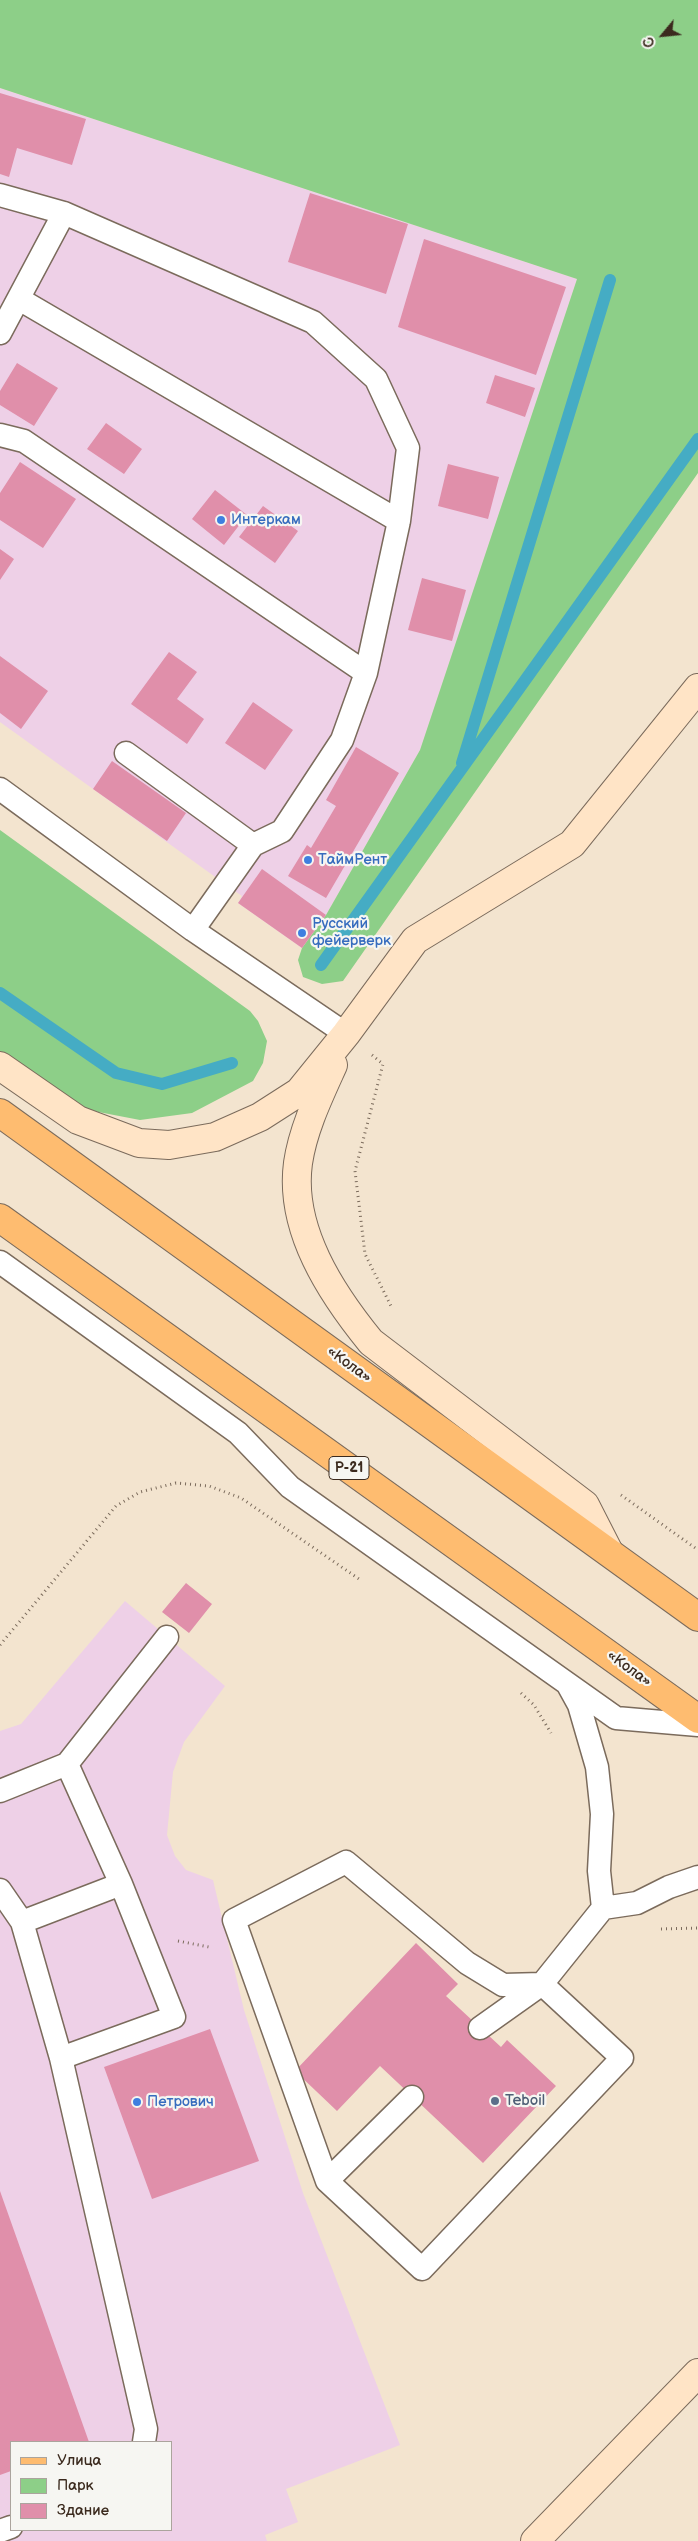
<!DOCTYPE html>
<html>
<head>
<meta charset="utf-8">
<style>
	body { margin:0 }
	#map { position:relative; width:698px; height:2541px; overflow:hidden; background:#f3e4cf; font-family:"Balsamiq Sans",sans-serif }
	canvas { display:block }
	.legend { position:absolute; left:10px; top:2441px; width:162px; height:90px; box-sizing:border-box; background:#f6f6f2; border:1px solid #aba49d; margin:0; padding:6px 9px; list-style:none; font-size:15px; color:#3b2a1e }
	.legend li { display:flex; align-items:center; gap:10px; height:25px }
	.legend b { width:25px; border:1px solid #aba49d }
	.north { position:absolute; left:638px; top:10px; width:50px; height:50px; -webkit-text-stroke:4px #f6f6f2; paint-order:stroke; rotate:242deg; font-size:14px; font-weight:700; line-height:20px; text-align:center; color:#3b2a1e }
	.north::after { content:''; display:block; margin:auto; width:18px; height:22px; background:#3b2a1e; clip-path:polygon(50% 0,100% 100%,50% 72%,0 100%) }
</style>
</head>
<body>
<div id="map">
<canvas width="698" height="2541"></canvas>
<ul class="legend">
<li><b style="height:6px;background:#febc70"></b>Улица</li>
<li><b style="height:14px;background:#8dcf88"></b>Парк</li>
<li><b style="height:14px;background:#e08faa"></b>Здание</li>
</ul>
<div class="north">С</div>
</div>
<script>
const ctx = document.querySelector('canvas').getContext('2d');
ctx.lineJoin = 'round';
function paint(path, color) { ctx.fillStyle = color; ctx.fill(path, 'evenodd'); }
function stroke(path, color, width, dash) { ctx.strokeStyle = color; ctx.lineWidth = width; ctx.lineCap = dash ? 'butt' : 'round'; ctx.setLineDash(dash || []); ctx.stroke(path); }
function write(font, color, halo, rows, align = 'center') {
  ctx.font = font + ' "Balsamiq Sans",sans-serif'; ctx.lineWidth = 4.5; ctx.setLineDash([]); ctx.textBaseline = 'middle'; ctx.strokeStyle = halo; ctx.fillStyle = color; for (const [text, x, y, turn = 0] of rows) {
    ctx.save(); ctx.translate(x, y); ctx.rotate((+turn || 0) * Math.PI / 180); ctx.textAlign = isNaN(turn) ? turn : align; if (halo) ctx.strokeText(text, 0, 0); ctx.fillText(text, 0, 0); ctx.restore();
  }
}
const built = new Path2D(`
	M0,88L577,279L420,750L326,915L302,948L238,903L242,896L225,884L0,722Z
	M125,1601L225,1686L184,1742L173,1772L167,1835L175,1856L186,1870L213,1880L244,2010L303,2193L400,2445L286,2489L298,2522L265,2535L267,2541H0V1731L21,1724ZM11,2442H171V2530H11Z`);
const green = new Path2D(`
	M0,0H698V473L343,981L322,984L303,977L298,960L302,948L326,915L420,750L577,279L0,88Z
	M0,830L250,1011L258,1021L267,1041L263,1063L253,1081L192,1113L140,1120L88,1110L0,1059Z`);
const stream = new Path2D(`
	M462,763L610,280
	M321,965L698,439
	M0,993L116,1073L162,1084L232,1063`);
const building = new Path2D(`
	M0,93L86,119L72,165L17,148L9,177L0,174Z
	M310,193L408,224L386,294L288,262Z
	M424,239L566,287L536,375L398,327Z
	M17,363L58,388L34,426L0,405V391Z
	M495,375L535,388L525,417L486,403Z
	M106,423L142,449L124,474L87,449Z
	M20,462L76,499L43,548L0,520V493Z
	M448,464L499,477L488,519L438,506Z
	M215,490L247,515L224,545L192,519Z
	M263,506L298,531L275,563L239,537Z
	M0,549L14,559L0,580Z
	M422,578L466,590L452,641L408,630Z
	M169,652L197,672L177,699L204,719L187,744L131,704Z
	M0,656L48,691L21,729L0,713Z
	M253,702L293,730L265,770L225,743Z
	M356,747L399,773L326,898L288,876L307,845L311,848L336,806L326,800Z
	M112,761L186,813L167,841L93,789Z
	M262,869L326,915L302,948L238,903Z
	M186,1583L212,1604L189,1633L162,1612Z
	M416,1943L458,1984L446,1996L501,2047L507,2040L556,2086L483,2163L380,2066L337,2111L295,2071Z
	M210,2029L259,2161L152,2199L104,2067Z
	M0,2191L89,2442H11V2471L0,2475Z`);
const path = new Path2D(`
	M372,1055L383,1064L355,1171L365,1254L392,1308
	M621,1495L698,1550
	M0,1645L116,1506L140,1492L176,1483L209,1486L241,1498L362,1581
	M521,1693L534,1705L551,1733
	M661,1929L698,1928
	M178,1941L209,1947`);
const lane = new Path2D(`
	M0,195L64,213L313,322L376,379L408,448L399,521L366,673L342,740L282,831L253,845L193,930
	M19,299L399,521
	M0,333L64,213
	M0,435L24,441L366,673
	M126,753L253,845
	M0,789L193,930L346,1034
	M0,1262L238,1433L290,1487L616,1718L698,1725
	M568,1685L579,1705L597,1767L602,1814L599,1871L603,1908
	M67,1764L167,1637
	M0,1791L67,1764L121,1884L174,2017L61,2058L22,1922L0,1890
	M346,1862L467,1963L503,1985L542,1984L622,2058L422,2269L327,2181L234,1920Z
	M22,1922L121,1884
	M480,2028L542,1984L603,1908L637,1903L669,1887L698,1877
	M61,2058L146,2429L144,2442
	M327,2181L412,2097
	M0,2531L11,2527`);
const secondary = new Path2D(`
	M333,1065C319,1096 303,1129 298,1163C289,1229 331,1293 371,1342L585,1505L609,1552
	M0,1066L78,1120L139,1143L169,1145L215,1137L260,1117L299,1092L346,1034L415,940L572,844L698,688
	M535,2541L698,2373`);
const primary = new Path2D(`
	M0,1113L698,1617
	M0,1218L698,1719`);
const markers = [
	[221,520,5,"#3f7fe0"],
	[308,860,5,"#3f7fe0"],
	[302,933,5,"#3f7fe0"],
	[495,2101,5,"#5c6f8a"],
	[137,2102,5,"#3f7fe0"]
];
const shields = [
	[349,1468,40]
];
const shieldNames = [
	["Р-21",349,1468]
];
const shopNames = [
	["Интеркам",231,520],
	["ТаймРент",318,860],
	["Русский",312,924],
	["фейерверк",312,941],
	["Петрович",147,2102]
];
const streetNames = [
	["«Кола»",349,1365,36],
	["«Кола»",629,1669,36]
];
const serviceNames = [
	["Teboil",505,2101]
];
paint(built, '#eed0e7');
paint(green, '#8dcf88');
stroke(stream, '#45acc4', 12);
paint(building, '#e08faa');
stroke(lane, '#7b6b5c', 25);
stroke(secondary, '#7b6b5c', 30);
stroke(primary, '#7b6b5c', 30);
stroke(path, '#7b6b5c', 3, [1, 4]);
stroke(lane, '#fff', 22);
stroke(secondary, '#ffe4c6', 28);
stroke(primary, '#febc70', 28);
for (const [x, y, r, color] of markers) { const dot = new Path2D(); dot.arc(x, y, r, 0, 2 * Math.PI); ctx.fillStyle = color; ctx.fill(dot); stroke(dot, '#f6f6f2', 2); }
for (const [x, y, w] of shields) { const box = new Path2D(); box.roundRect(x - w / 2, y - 11.5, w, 23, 4); ctx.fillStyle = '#f6f6f2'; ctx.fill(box); stroke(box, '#3b2a1e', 1); }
write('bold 14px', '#3b2a1e', null, shieldNames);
write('15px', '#366cbe', '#f6f6f2', shopNames, 'left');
write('15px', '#3b2a1e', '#f6f6f2', streetNames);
write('15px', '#4e5e75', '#f6f6f2', serviceNames, 'left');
</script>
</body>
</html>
